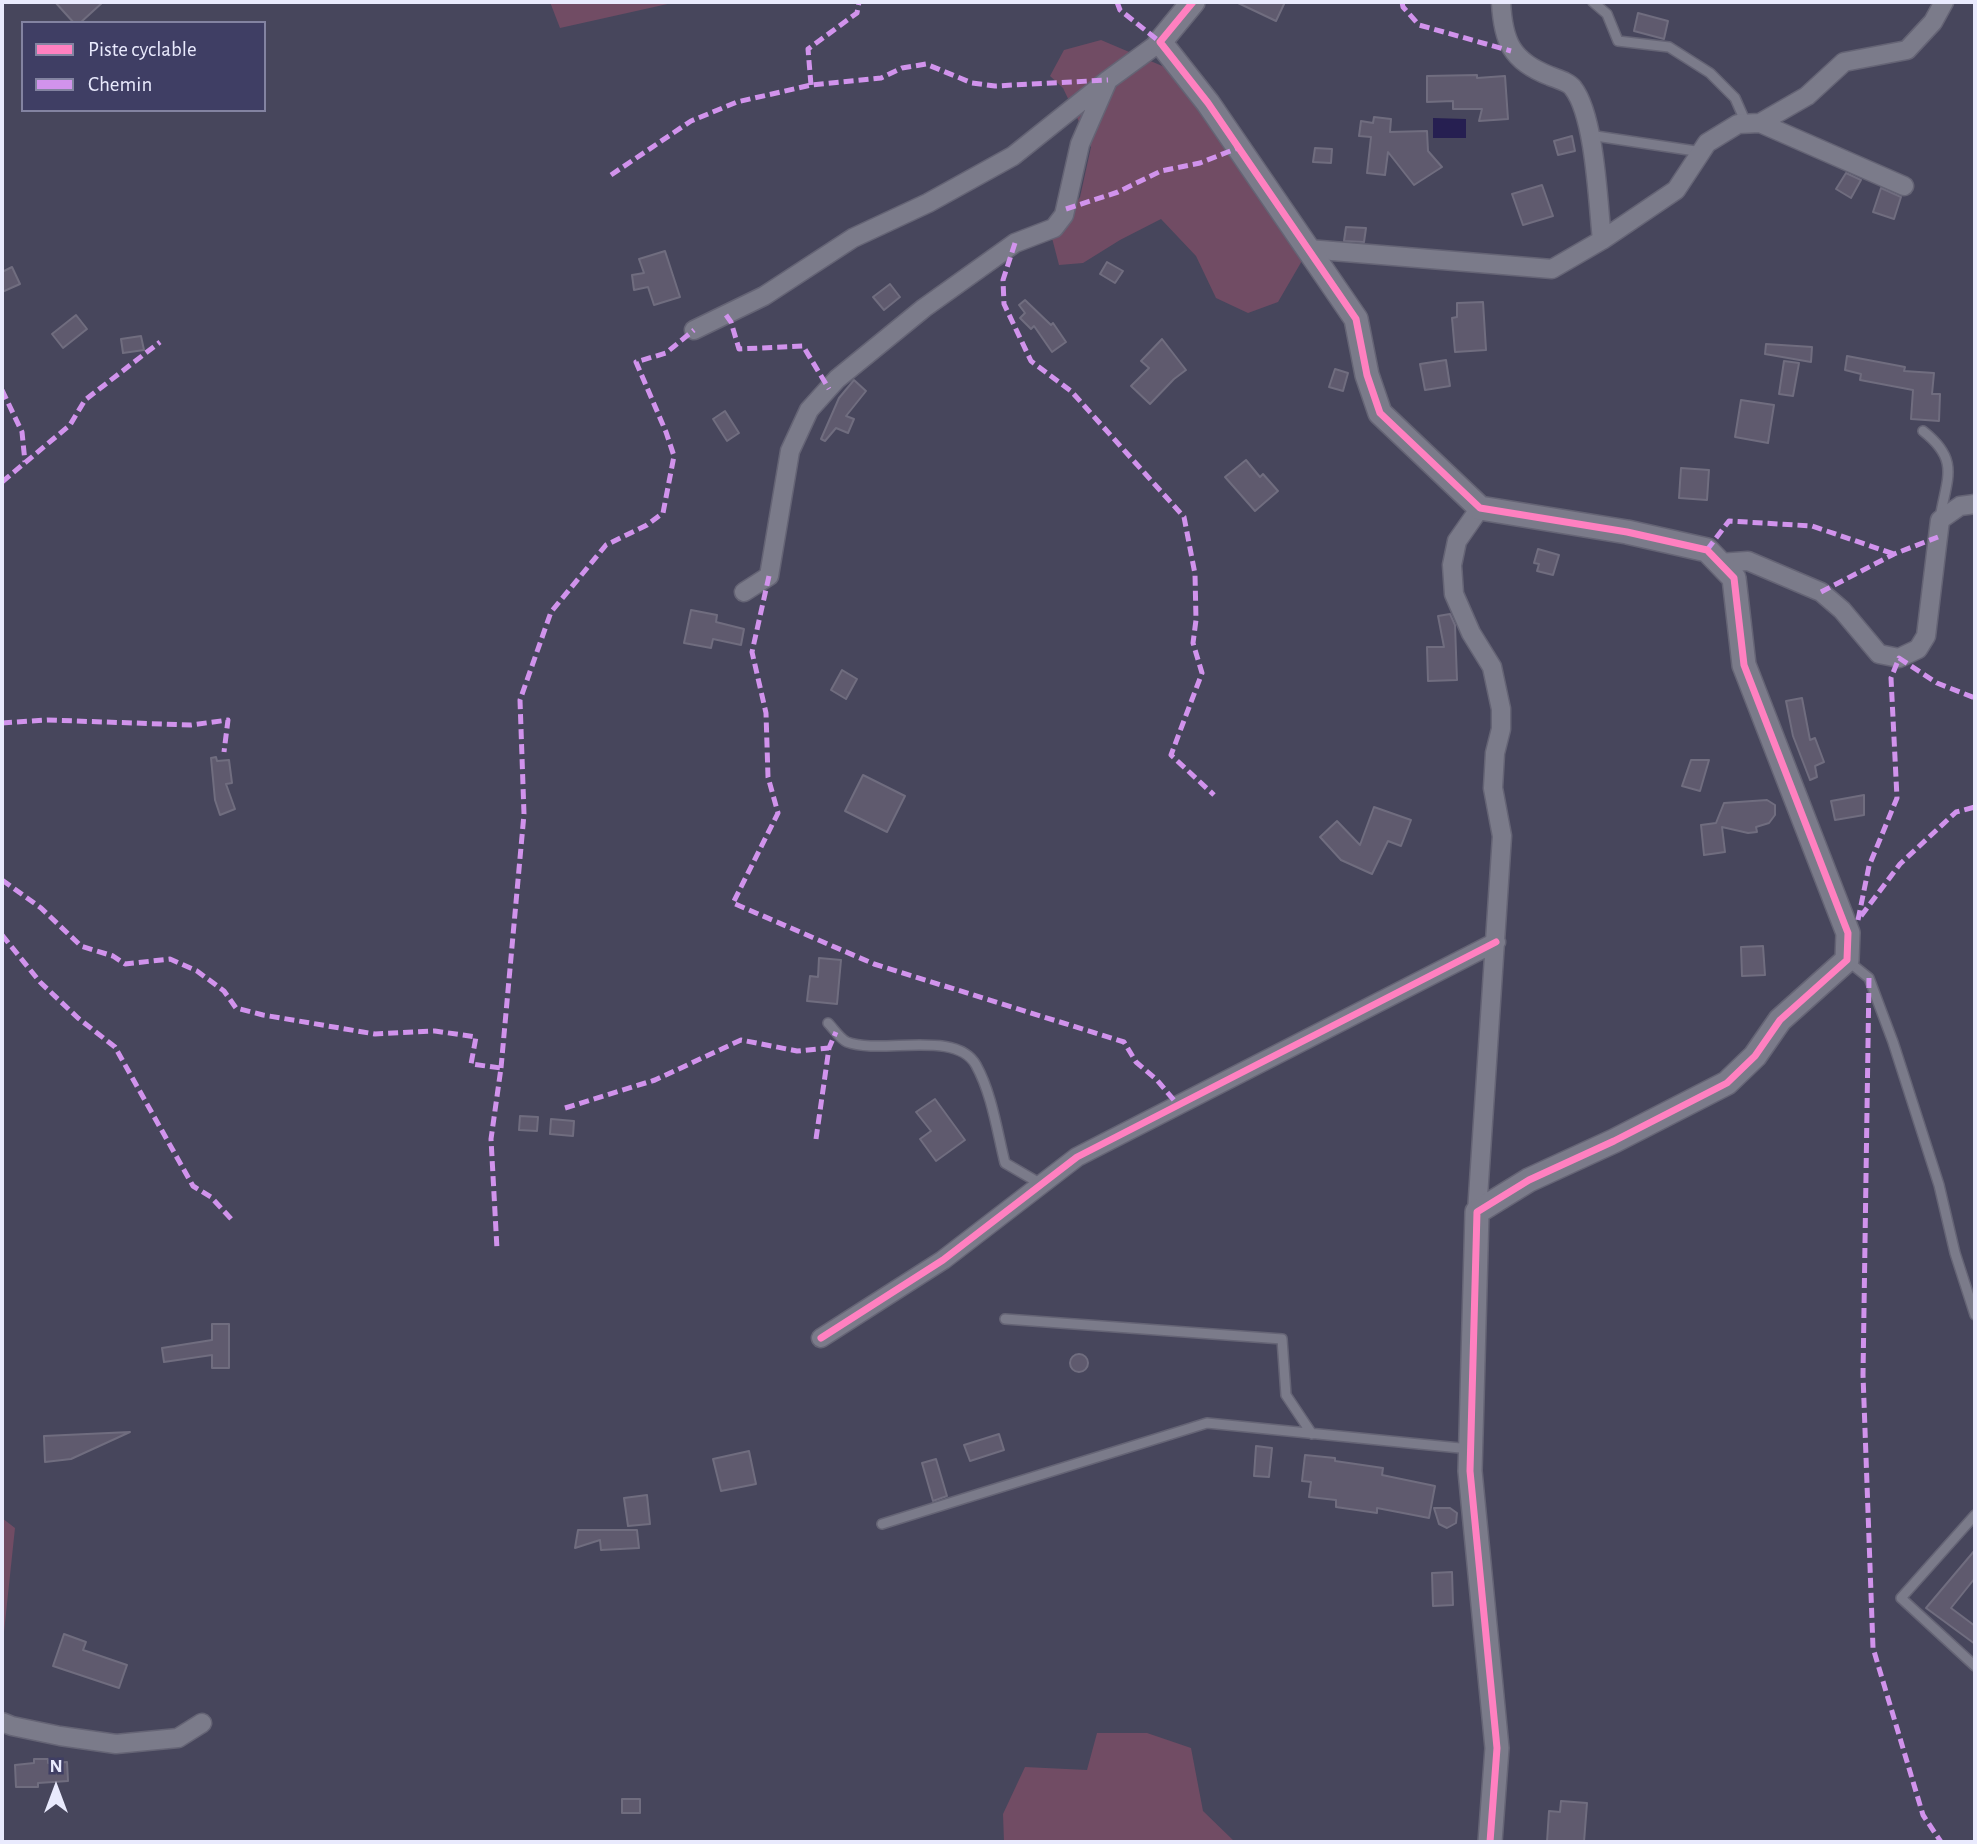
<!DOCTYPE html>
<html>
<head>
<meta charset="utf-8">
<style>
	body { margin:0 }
	#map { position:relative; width:1977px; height:1844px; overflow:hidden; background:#47465c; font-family:"Alegreya Sans",sans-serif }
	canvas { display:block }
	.frame { position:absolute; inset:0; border:4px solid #e9eafd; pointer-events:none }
	.legend { position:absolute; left:21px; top:21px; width:245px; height:91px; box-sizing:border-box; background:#3f3e64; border:2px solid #8383a1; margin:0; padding:9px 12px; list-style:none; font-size:21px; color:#e9eafd }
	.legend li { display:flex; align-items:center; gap:14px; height:35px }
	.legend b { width:35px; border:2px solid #8383a1 }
	.north { position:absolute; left:21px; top:1753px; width:70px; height:70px; -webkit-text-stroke:5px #3f3e64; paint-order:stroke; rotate:0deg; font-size:19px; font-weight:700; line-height:28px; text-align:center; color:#e9eafd }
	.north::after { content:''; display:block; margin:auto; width:24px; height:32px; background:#e9eafd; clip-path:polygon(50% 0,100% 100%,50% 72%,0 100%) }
</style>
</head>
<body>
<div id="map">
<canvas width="1977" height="1844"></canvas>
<div class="frame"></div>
<ul class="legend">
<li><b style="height:9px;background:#ff80c0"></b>Piste cyclable</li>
<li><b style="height:9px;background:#d193ec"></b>Chemin</li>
</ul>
<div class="north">N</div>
</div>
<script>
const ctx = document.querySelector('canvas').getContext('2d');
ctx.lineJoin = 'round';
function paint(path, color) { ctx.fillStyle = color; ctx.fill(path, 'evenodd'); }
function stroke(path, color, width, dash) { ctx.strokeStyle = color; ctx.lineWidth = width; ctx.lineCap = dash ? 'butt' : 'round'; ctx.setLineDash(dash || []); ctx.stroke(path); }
const green = new Path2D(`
	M550,2H672V3L560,28Z
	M1101,40L1167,68L1216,130L1303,259L1278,302L1248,313L1216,298L1196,256L1161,219L1120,240L1083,263L1059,265L1052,238L1080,197L1091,147L1063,88L1050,76L1064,50Z
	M2,1518L15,1528L2,1651Z
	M1097,1733H1147L1191,1748L1203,1811L1235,1842H1004L1003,1814L1025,1767L1087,1770Z`);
const water = new Path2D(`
	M1433,118L1466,119V138H1433Z`);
const building = new Path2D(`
	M55,2H103L80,23H74Z
	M1236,2H1285L1276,21Z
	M1638,13L1668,21L1664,39L1634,31Z
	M1477,75V78L1505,76L1508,119L1479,121L1482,109H1453V101L1427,102V76Z
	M1374,117L1391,119L1390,132L1427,131L1428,151L1442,167L1414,185L1388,152L1385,175L1367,173L1371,137L1359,136L1361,121L1373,123Z
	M1572,136L1575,151L1558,155L1554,141Z
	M1315,148L1332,149L1331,163L1313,162Z
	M1846,173L1861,180L1851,198L1836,189Z
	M1542,185L1553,216L1523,225L1512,194Z
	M1881,188L1901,197L1894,219L1873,212Z
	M1346,227L1366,228L1364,242L1344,241Z
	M665,251L680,297L654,305L648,287L634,290L632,275L644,273L639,259Z
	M1107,262L1123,271L1115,283L1100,274Z
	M12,267L20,284L2,292V272Z
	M890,284L900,297L884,310L873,297Z
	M1025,300L1051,325L1053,323L1066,342L1052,352L1034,326L1031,329L1020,318L1025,313L1019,305Z
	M1483,302L1486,350L1455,352L1452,318L1457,317V303Z
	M76,315L87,329L63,348L52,334Z
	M141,336L144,350L123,353L121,339Z
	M1162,339L1186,370L1174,379L1150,404L1131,386L1149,368L1141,361Z
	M1766,344L1812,347L1811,362L1765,354Z
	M1847,356L1905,367L1904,371L1934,373L1932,394H1940L1939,421L1911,419L1913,390L1860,380L1861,374L1845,370Z
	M1446,360L1450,386L1425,390L1420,364Z
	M1784,361L1799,363L1793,396L1779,394Z
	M1335,369L1348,373L1343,391L1329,387Z
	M854,380L866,391L846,416L854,419L848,433L836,428L825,441L821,439L839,398Z
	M1741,400L1774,405L1768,443L1735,437Z
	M725,411L739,433L727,441L713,419Z
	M1246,460L1260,477L1263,474L1278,491L1255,511L1225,477Z
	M1681,468L1709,470L1707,500L1679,498Z
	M1538,549L1559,555L1553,575L1537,571L1539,564L1534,563Z
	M691,610L717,615L716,622L744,629L741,645L713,639L711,648L684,643Z
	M1450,614L1455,625L1457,680L1428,681L1427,647H1444L1438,616Z
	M842,670L857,679L846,699L831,690Z
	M1802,698L1810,740L1815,738L1824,762L1815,766L1817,777L1810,780L1793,736L1786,701Z
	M216,757L217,761L229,760L232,783L226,784L235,809L220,815L215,800L211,758Z
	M1691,760H1709L1700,791L1682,786Z
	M863,775L905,796L887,832L845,811Z
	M1864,795V815L1835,820L1831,801Z
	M1767,800L1775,805V815L1769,823L1756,827L1757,832L1748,833L1722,827L1725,852L1704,855L1701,825L1716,823L1724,803Z
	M1374,807L1411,820L1401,846L1388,841L1372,874L1341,860L1320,837L1337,821L1360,845Z
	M1763,946L1765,975L1742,976L1741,947Z
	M819,958L841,960L837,1004L807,1001L810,976L818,977Z
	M935,1099L965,1140L936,1161L920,1139L931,1131L916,1112Z
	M520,1116L538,1117L537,1131L519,1130Z
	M551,1119L574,1121L573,1136L550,1134Z
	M212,1324H229V1368H212V1355L164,1362L162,1348L212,1340Z
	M1070 1363a9 9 0 1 1 18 0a9 9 0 1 1-18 0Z
	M130,1432L71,1459L45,1462L44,1436Z
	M999,1434L1004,1450L970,1461L964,1445Z
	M1256,1446L1272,1448L1269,1477L1254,1476Z
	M749,1451L756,1484L721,1491L713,1459Z
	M1305,1455L1335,1458V1461L1383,1468L1382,1475L1435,1486L1429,1518L1377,1508V1513L1336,1507V1500L1309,1497L1311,1482L1302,1481Z
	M936,1459L947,1496L933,1501L922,1463Z
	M647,1495L650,1524L628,1526L624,1498Z
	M1434,1508H1450L1457,1513L1456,1523L1447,1528L1439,1524Z
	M578,1530H637L639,1548L601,1550L600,1540L575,1548Z
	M1975,1550V1578L1951,1608L1975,1626V1644L1926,1608Z
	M1452,1572L1453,1605L1433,1606L1432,1573Z
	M64,1634L86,1642L83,1650L127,1665L119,1688L53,1666Z
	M34,1759H48V1763L67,1762L68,1781L38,1783V1787H16L15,1765L34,1763Z
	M622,1799H640V1813H622Z
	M1561,1801L1587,1803L1584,1842H1547L1549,1811L1560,1812Z`);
const service = new Path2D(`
	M1593,2L1607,14L1618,41L1669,47L1710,73L1735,98L1746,123
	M1589,135L1702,152
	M1923,431C1960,460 1947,477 1940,518
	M1849,962L1869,978L1893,1042L1939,1185L1955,1253L1975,1315
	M828,1023C834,1029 840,1039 847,1042C881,1055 956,1029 976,1065C992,1094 997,1131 1005,1163L1041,1184
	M1005,1319L1282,1339L1286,1395L1312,1434
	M1975,1515L1901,1598L1975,1666
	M882,1524L1207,1423L1470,1449`);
const minor = new Path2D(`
	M1501,2C1503,41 1511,61 1550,76C1557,79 1569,82 1573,88C1595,116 1598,203 1602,240
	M1760,123L1904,186
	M1308,249L1552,269L1602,240L1676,190L1707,143L1738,124L1760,123L1807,96L1844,62L1907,50L1933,22L1944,2
	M694,330L764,296L853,238L928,203L1013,156L1108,80L1160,42
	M1719,563L1748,561L1821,592L1842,610L1879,654L1899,658L1918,649L1926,636L1940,520L1960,506L1975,504
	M744,592L769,576L790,451L809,410L837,379L924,308L1015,243L1054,228L1064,215L1080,144L1108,80
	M1477,1212L1502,836L1493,788L1495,753L1501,729V709L1492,667L1471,633L1454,594L1452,565L1457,541L1480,508
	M821,1338L943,1260L1077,1157L1496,942
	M2,1722L12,1726L60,1736L116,1744L178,1738L202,1723`);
const tertiary = new Path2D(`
	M1193,2L1160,42L1208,103L1356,319L1367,375L1380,413L1480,508L1627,532L1707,550L1734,578L1744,665L1848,933L1847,960L1780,1020L1755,1056L1727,1083L1614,1141L1529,1180L1477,1212L1470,1471L1497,1748L1490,1842`);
const quiet = new Path2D(`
	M1117,2L1120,10L1160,42
	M1402,2L1403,7L1419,25L1511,51
	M811,85L808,49L857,13L859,2
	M611,175L691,121L737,102L811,85L881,78L902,68L926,64L972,83L995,86L1108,80
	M1066,209L1118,192L1161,171L1200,163L1238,148
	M1015,243L1003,280L1004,304L1031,361L1071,391L1184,517L1195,574L1196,620L1193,643L1202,673L1171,755L1214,795
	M726,315L731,322L739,349L803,346L829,389
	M2,390L22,432L25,462
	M2,482L70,425L85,400L160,342
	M1707,550L1729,521L1812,526L1894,554
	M769,576L752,652L766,713L768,777L778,813L733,903L874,964L1124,1042L1136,1062L1157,1080L1178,1105
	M1821,592L1894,554L1938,537
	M2,723L47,720L191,725L228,720L224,752
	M2,880L41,908L81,946L113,956L125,964L170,959L197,971L224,991L236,1008L263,1015L375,1034L435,1031L476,1037L471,1064L501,1068L491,1139L497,1249
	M1861,916L1900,864L1956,812L1975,807
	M1858,920L1869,866L1897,798L1891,678L1899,658L1937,683L1975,698
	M2,935L40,982L78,1018L115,1047L193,1186L211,1197L233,1221
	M1869,978L1863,1375L1873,1648L1923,1815L1941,1842
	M501,1068L524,814L520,700L551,612L606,545L647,525L663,513L674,456L666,432L636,362L666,353L694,330
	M565,1108L655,1080L741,1040L797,1051L829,1048
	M816,1139L829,1048L836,1032`);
const cycleway = new Path2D(`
	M1193,2L1160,42L1208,103L1356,319L1367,375L1380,413L1480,508L1627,532L1707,550L1734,578L1744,665L1848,933L1847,960L1780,1020L1755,1056L1727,1083L1614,1141L1529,1180L1477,1212L1470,1471L1497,1748L1490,1842
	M821,1338L943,1260L1077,1157L1496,942`);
paint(green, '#714c64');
paint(water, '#261f51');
paint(building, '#5f5a6e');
stroke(building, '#706d7f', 2);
stroke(service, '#656475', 12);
stroke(minor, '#656475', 21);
stroke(tertiary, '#656475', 26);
stroke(service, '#7b7b8a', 9);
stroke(minor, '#7b7b8a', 18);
stroke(tertiary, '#7b7b8a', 23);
stroke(quiet, '#d193ec', 5, [10, 5]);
stroke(cycleway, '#ff80c0', 7);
</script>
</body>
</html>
